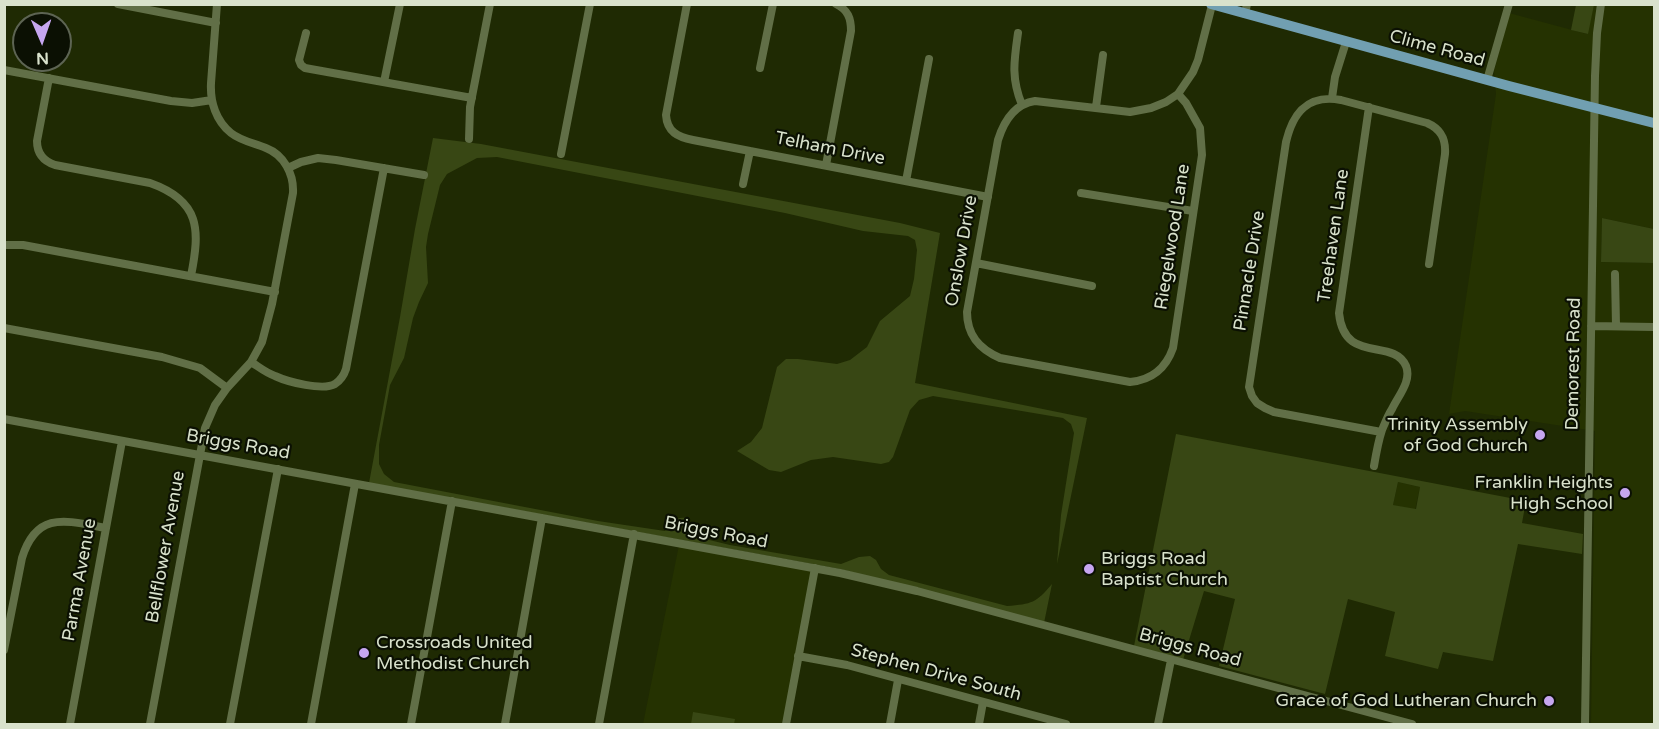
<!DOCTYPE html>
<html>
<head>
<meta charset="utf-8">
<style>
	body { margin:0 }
	#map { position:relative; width:1659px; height:729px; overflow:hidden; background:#1f2a03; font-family:"Varela Round",sans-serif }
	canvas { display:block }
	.frame { position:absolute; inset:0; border:6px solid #d9e2cc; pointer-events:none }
	.north { position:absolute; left:12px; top:12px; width:60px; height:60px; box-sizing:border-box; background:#0b1003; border:2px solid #5d6453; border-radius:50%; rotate:178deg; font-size:16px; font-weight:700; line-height:24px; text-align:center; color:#d9e2cc }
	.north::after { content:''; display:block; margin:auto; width:21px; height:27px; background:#c6a6f0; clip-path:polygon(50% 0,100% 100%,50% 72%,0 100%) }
</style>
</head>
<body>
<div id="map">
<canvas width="1659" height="729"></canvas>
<div class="frame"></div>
<div class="north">N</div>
</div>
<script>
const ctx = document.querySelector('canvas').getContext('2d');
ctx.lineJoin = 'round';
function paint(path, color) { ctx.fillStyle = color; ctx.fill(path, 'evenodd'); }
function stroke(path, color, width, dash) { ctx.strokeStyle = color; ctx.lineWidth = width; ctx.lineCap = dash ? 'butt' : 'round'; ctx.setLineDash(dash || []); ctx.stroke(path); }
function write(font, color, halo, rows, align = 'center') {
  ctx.font = font + ' "Varela Round",sans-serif'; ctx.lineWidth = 4.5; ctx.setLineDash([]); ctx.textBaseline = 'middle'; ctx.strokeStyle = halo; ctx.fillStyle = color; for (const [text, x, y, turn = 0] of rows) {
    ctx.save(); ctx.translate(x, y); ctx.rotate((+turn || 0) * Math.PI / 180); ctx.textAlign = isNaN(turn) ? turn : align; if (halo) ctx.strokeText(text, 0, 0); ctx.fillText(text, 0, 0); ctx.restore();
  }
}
const built = new Path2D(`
	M1594,5H1654V229L1602,218L1601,262L1654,263V724H1591L1595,431L1465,411L1449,414L1496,94L1494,71L1509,13L1587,34Z
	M1398,482L1420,487L1415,510L1393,505Z
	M679,545L813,571L784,724H643Z`);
const green = new Path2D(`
	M1576,5H1594L1588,34L1571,30Z
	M433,138L481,144L900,223L940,233L915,383L1087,418L1057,564L1061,515L1074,433L1071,424L1063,418L933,396L919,400L910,410L893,457L889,462L881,464L833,457L811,460L781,472L769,470L737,451L751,442L762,428L777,367L786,359H798L837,364L850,360L867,347L880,321L910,296L914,279L917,250L915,240L908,236L863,231L785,213L497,157L477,158L447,174L440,185L428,234L426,247L428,283L419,302L413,318L404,358L390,385L379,445V464L384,474L394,482L598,521L665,531C672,522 674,517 686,518L694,534L701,538L730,545L841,564L859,557L870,556L876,560L881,569L889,575L1007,606C1032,604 1036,603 1052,584L1044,623L840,569L369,483L400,317L415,229Z
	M1602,218L1654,229V263L1601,262Z
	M1176,434L1526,501L1522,523L1583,534L1582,554L1518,544L1493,661L1443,652L1438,669L1385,656L1395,612L1348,599L1325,694L1219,666L1235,599L1204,591L1183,660L1134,646ZM1398,482L1420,487L1416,509L1393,505Z
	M693,712L735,719L734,724H691Z`);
const minor = new Path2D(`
	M118,4L216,23
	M687,4L666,115C667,132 678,137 693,140L988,197
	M1245,14L1247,4
	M306,33L299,60L301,65L305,68L472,98
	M1018,33C1014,61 1011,78 1022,105
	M760,68L773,4
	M4,70L171,101L192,103L212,100
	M49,78L37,141C37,153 43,161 55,165L150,183C201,201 200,230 191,276
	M1487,80L1509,4
	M384,82L400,4
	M1178,94L1186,103L1200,128L1202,155L1173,348C1166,368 1152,380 1130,382L1000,358C979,349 967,335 967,312L998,140C1004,121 1014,104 1035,101L1130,112L1151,108L1166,102L1178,94L1193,72L1198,60L1212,5
	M1332,98L1335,77L1346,42
	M1096,107L1103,55
	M1369,107L1339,313C1344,365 1393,337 1406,366C1412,381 1398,396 1392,409C1388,415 1385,423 1382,430C1378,442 1376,454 1374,466
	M469,139L470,107L490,4
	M561,154L590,4
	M826,165L851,31C851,18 848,10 836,4
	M288,168L301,162L318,158L336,160L424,175
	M906,181L929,59
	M743,184L750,151
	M1081,193L1193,211
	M4,245H23L275,292
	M976,263L1092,286
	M1615,274L1616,326
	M1591,326L1654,327
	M4,328L162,357L200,368L227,388
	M251,362C259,367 266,373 275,376C288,382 323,391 335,384C341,380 344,375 346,369L384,168
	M4,419L840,573L917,591L1412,724
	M1381,432L1274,412L1265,408L1257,403L1252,396L1249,387L1251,374L1286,142C1293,112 1308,94 1341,100L1427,123C1441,129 1446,139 1445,154L1429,264
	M4,650L22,558C37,510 67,521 106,528
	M798,656L847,665L1066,724
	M70,724L122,441
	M150,724L205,428L215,405L227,388L251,362L262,342L272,304L293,193C294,174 284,155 266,148C254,143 241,141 231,133C216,121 210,102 211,83L217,4
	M230,724L278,469
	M311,724L355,484
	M411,724L452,501
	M505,724L542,518
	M599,724L634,534
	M786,724L815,568
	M890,724L898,680
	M979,724L983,702
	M1158,724L1171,660
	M1585,724L1595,76L1597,33L1601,4`);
const major = new Path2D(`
	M1211,4L1509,86L1654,123`);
const markers = [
	[1540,435,6,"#c6a6f0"],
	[1625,493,6,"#c6a6f0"],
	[1089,569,6,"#c6a6f0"],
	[364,653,6,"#c6a6f0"],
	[1549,701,6,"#c6a6f0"]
];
const streetNames = [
	["Clime Road",1437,49,15],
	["Telham Drive",830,149,11],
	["Treehaven Lane",1334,236,-82],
	["Riegelwood Lane",1173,237,-81],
	["Onslow Drive",962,251,-80],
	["Pinnacle Drive",1250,271,-81],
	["Demorest Road",1574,364,-89],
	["Briggs Road",238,445,10],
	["Briggs Road",716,533,11],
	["Bellflower Avenue",166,547,-80],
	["Parma Avenue",80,580,-80],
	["Briggs Road",1190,648,15],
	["Stephen Drive South",936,673,15]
];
const poiNames = [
	["Trinity Assembly",1528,425],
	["of God Church",1528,446],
	["Franklin Heights",1613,483],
	["High School",1613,504],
	["Briggs Road",1101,559,"left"],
	["Baptist Church",1101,580,"left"],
	["Crossroads United",376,643,"left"],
	["Methodist Church",376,664,"left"],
	["Grace of God Lutheran Church",1537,701]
];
paint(built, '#253201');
paint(green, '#384714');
stroke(minor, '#616f47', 8);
stroke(major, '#719fb1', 10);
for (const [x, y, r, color] of markers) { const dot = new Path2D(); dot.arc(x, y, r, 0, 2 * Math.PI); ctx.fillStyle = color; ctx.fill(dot); stroke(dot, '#0b1003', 2); }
write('18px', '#d9e2cc', '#0b1003', streetNames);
write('18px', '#d9e2cc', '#0b1003', poiNames, 'right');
</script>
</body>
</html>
